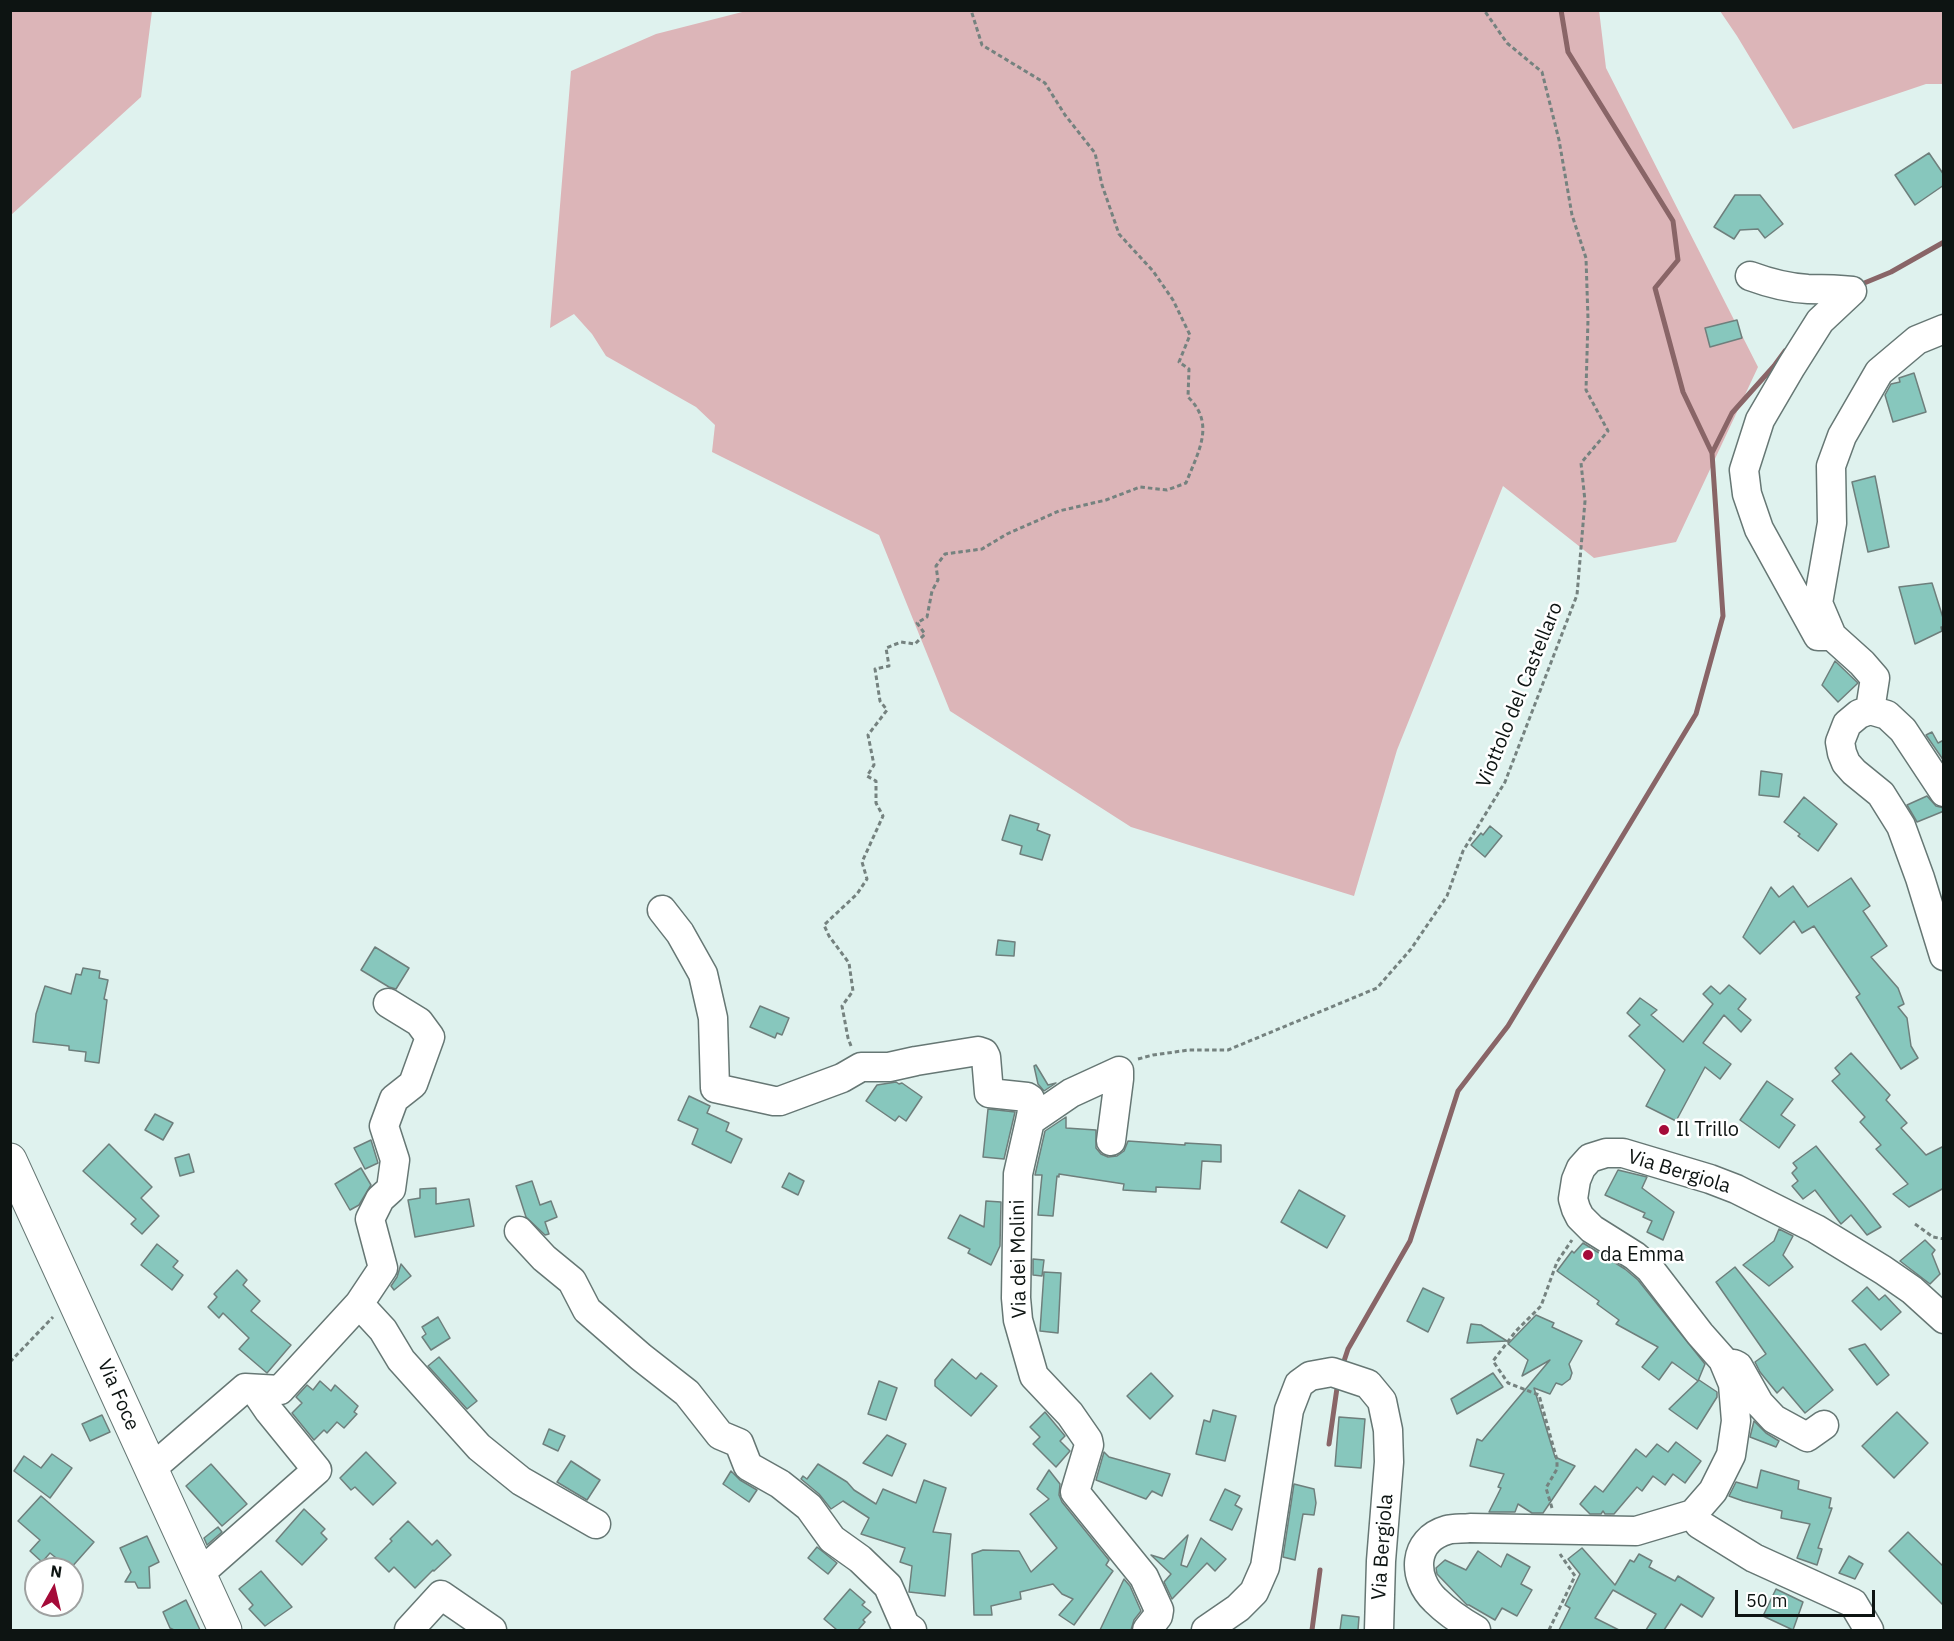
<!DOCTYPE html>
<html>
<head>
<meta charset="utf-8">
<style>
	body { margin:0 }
	#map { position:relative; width:1954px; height:1641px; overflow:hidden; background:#dff2ee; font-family:"IBM Plex Sans",sans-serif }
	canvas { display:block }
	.frame { position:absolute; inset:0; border:12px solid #0d1412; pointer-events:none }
	.north { position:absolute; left:24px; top:1557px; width:60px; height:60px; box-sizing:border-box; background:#fff; border:2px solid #9ea1a0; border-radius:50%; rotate:8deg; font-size:16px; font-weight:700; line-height:24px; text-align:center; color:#0d1412 }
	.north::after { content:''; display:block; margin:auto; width:21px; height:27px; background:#a50b39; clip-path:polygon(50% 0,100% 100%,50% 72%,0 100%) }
	.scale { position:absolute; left:1735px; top:1590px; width:140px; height:27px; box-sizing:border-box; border:3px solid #0d1412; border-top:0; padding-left:8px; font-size:18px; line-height:21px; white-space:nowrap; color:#0d1412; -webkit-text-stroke:4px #fff; paint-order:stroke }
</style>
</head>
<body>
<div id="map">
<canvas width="1954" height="1641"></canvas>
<div class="frame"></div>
<div class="north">N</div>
<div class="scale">50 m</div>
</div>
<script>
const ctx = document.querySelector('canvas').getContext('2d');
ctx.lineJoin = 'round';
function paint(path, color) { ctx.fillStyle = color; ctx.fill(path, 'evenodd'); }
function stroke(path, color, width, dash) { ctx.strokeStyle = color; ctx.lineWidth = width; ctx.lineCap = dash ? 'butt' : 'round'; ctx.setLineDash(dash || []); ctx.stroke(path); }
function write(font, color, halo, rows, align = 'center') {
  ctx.font = font + ' "IBM Plex Sans",sans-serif'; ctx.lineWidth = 5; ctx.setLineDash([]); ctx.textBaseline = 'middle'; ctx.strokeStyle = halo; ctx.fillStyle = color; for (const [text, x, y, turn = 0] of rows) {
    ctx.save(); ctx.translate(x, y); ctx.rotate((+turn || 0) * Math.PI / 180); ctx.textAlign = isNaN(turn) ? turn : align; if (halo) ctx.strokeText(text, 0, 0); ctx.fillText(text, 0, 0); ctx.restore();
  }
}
const green = new Path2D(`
	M11,10L152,11L141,97L11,215Z
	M750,10H1599L1606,68L1758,367L1676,542L1594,558L1503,486L1397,750L1354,896L1131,827L950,711L879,535L712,452L715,425L696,407L606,356L592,334L574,314L550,328L571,71L656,34Z
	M1720,11H1943V84H1926L1793,129L1737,36Z`);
const stream = new Path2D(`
	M1857,286L1891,272L1944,242
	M1712,453L1732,413L1774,366L1785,351
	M1342,1367L1348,1349L1410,1241L1458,1091L1508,1026L1696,714L1723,616L1712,453L1683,392L1655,288L1678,260L1673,221L1568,52L1561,10
	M1329,1444L1338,1381
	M1312,1630L1320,1570`);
const building = new Path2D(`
	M1929,153L1944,175V185L1915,205L1895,175Z
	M1735,195H1760L1783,224L1765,238L1758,229L1740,230L1734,239L1714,227Z
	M1737,320L1742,338L1710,347L1705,328Z
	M1914,373L1926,412L1893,422L1885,395L1891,384L1900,382L1899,378Z
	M1875,476L1889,547L1868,552L1852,482Z
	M1932,583L1944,621V627H1941L1942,631L1915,644L1899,587Z
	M1835,661L1858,683L1838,702L1822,685Z
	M1932,732L1938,743L1944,740V761L1926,735Z
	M1761,771L1782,774L1779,797L1759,795Z
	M1927,796L1936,806L1944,808V811L1917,822L1907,805Z
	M1804,797L1837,824L1818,851L1798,836L1800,834L1784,822Z
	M1010,815L1039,824L1037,830L1050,835L1042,860L1020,854L1022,846L1002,840Z
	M1490,826L1502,836L1485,857L1471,845L1481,833L1483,835Z
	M1851,878L1870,906L1863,911L1887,946L1871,957L1898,988L1904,1004L1898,1007L1907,1018L1911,1046L1918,1058L1901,1069L1856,997L1860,994L1814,926L1802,933L1794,921L1760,954L1743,937L1771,887L1779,897L1793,886L1808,907Z
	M998,940L1015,942L1014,956L996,955Z
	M375,947L409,968L396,989L389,987L361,970Z
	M83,968L100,971L99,978L108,980L104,999L107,1000L99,1063L85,1061L86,1052L69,1050V1046L33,1042L36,1014L45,986L71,994L76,974L81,975Z
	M1729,985L1746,999L1738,1009L1751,1020L1741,1032L1724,1015L1703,1043L1731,1064L1720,1079L1705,1067L1676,1121L1646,1106L1665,1070L1629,1036L1640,1025L1627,1013L1640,998L1657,1010L1651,1015L1683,1042L1713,1004L1703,994L1711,986L1720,994Z
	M760,1006L789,1018L782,1035L777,1033L775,1038L750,1027Z
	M1851,1053L1890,1095L1886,1100L1907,1123L1901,1128L1926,1155L1944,1146V1188L1909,1207L1893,1194L1908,1184L1876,1149L1881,1145L1860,1122L1865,1117L1832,1081L1840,1074L1835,1068Z
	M1036,1065L1048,1085L1056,1083L1044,1091L1038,1084L1034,1066Z
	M1767,1081L1793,1099L1781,1115L1795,1125L1779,1148L1740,1120Z
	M896,1082L899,1084L902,1083L922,1097L906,1121L899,1116L895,1121L866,1101L877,1085Z
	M689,1096L710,1106L707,1113L729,1123L726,1131L742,1139L731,1163L692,1144L698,1129L678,1120Z
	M988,1109L1015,1112L1004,1159L983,1157Z
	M155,1114L173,1123L163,1140L145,1130Z
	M1066,1117V1128L1096,1130V1148L1101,1154L1108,1157L1117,1156L1124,1151L1128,1141L1185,1145V1143L1221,1145V1162L1202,1161L1200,1189L1156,1187V1192L1123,1190L1124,1184L1059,1174V1177L1057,1176L1053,1216L1038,1215L1042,1175H1035L1045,1131Z
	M371,1140L378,1163L365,1169L354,1148Z
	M109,1144L152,1187L141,1198L159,1216L142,1234L131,1224L136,1219L83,1171Z
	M1816,1146L1864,1205L1881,1227L1867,1235L1851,1215L1841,1224L1815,1190L1803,1199L1792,1186L1798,1181L1792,1173L1797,1168L1793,1163Z
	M189,1154L194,1172L180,1176L175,1158Z
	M361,1168L371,1185L359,1205L350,1210L335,1184Z
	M1618,1170L1647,1177L1642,1188L1674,1212L1663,1240L1647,1232L1652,1221L1643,1217L1645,1213L1605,1195Z
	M789,1173L804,1181L798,1195L782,1187Z
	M532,1181L540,1205L551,1201L557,1217L545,1222L549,1234L545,1235L526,1217L516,1186Z
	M436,1188V1204L469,1199L474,1226L415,1237L408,1200L420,1198V1189Z
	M1299,1190L1345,1216L1327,1248L1281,1222Z
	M986,1201L1001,1202L1000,1246L991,1265L968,1253L970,1249L948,1238L960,1215L984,1227Z
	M1779,1229L1793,1236L1783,1255L1793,1267L1769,1286L1743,1265L1774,1241Z
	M1925,1240L1935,1250L1932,1254L1940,1274L1930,1284L1900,1261Z
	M1583,1243L1625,1269L1638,1280L1705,1364L1698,1381L1699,1380L1717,1392V1397L1697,1429L1669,1409L1698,1381L1672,1362L1659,1380L1642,1367L1658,1347L1616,1324L1619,1320L1597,1304L1599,1301L1557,1271L1572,1251L1574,1253Z
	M157,1244L178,1261L173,1267L183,1275L172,1290L141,1265Z
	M1033,1259L1044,1260L1042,1276L1033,1275Z
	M401,1264L411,1276L394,1290L391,1286L397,1277Z
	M1735,1267L1833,1390L1805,1413L1783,1387L1777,1393L1760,1372L1755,1362L1766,1354L1716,1282Z
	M237,1270L247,1280L243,1285L260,1301L251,1311L291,1345L267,1373L239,1349L249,1338L223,1313L219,1318L208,1307L217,1297L214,1294Z
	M1044,1272L1061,1273L1058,1333L1040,1331Z
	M1867,1287L1879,1300L1885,1295L1901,1312L1881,1330L1852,1301Z
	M1423,1288L1444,1298L1428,1332L1407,1321Z
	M1536,1315L1554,1323L1552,1327L1582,1341L1569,1364L1572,1373L1570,1379L1562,1385L1556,1383L1550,1394L1534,1388L1555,1457L1575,1466L1543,1513H1532L1518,1504L1515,1512H1489L1501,1488L1498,1487L1504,1474L1470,1466L1477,1439L1482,1441L1550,1360L1522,1376L1528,1360L1508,1344Z
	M438,1317L450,1338L431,1350L422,1337L426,1334L422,1327Z
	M1471,1324L1481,1325L1507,1341L1467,1343Z
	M1865,1344L1889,1375L1877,1385L1849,1349Z
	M439,1357L477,1401L467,1409L428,1366Z
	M952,1359L976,1379L981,1373L997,1386L971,1416L935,1386V1380Z
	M1151,1373L1173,1396L1150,1419L1127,1396Z
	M1493,1373L1503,1387L1457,1414L1451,1399Z
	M320,1381L331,1391L335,1385L358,1406L354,1412L357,1414L344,1428L337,1422L327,1433L324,1430L314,1440L292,1413L302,1403L296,1397L307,1385L313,1390Z
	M879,1381L897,1388L886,1420L868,1414Z
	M1213,1410L1236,1416L1225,1461L1196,1454L1204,1420L1210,1422Z
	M1045,1412L1065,1436L1060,1441L1070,1451L1056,1467L1033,1444L1040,1437L1030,1427Z
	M1897,1412L1928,1443L1894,1478L1862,1446Z
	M102,1415L110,1432L90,1441L82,1424Z
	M1339,1417L1365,1419L1361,1468L1335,1466Z
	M1754,1421L1766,1433L1779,1441L1776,1447L1750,1437Z
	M549,1429L565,1436L558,1451L543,1444Z
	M887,1435L906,1444L892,1476L863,1463Z
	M1676,1442L1701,1461L1685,1483L1673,1474L1665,1485L1653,1476L1642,1491L1637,1487L1614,1514H1605L1603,1511L1601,1514H1590L1580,1504L1595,1486L1603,1492L1636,1449L1646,1457L1657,1444L1668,1452Z
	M366,1452L396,1483L373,1505L355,1487L351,1490L340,1478Z
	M1104,1452L1109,1457L1170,1474L1162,1496L1152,1491L1146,1499L1096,1480Z
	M52,1454L72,1468L50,1498L14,1471L24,1456L41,1468Z
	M571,1461L600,1480L587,1500L557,1482Z
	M211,1464L247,1504L222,1526L186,1486Z
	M818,1464L847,1482L854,1490L876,1504L883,1489L916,1503L924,1480L946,1488L933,1532L951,1534L945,1596L909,1592L912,1566L900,1562L905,1548L861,1534L869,1518L843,1501L831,1509L819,1494L801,1479L803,1476L807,1479Z
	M1049,1470L1060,1484L1059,1495L1062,1502L1109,1560L1106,1565L1113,1571L1074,1625L1059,1615L1073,1599L1062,1594L1053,1584L1020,1592L1021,1599L991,1606L992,1615H974L972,1554L983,1550L1019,1551L1031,1572L1057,1548L1030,1514L1049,1499L1037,1489Z
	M1761,1470L1799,1481L1798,1489L1831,1498L1829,1508H1832L1818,1548L1822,1549L1817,1565L1797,1558L1810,1524L1781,1518L1782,1511L1743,1501L1729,1496L1736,1482L1757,1488Z
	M731,1471L740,1480L757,1490L749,1502L723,1484Z
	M1294,1484L1314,1489L1316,1503L1314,1515L1303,1514L1295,1560L1283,1557Z
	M1225,1489L1240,1496L1235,1505L1242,1509L1232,1530L1210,1520Z
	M41,1496L94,1542L70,1569L50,1553L42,1562L30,1551L40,1540L18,1521Z
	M304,1509L325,1529L321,1533L327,1539L302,1565L276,1541Z
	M408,1521L432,1545L437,1540L451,1555L434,1571L433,1570L415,1588L394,1567L389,1572L375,1558L392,1541L390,1539Z
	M218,1527L222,1532L207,1545L204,1538Z
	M1908,1532L1944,1567V1606L1889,1551Z
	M1188,1535L1181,1565L1187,1567L1201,1538L1226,1559L1215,1571L1207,1563L1172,1599L1164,1582L1171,1574L1151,1555L1164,1559Z
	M147,1536L159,1562L149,1567L150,1588H138L135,1582H125L131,1572L120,1548Z
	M817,1547L837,1563L828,1574L808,1558Z
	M1582,1548L1615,1585L1630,1560L1634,1562L1639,1554L1652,1561L1649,1567L1675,1581L1678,1576L1714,1598L1702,1617L1681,1604L1664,1630H1646L1656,1614L1613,1590L1595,1618L1619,1630H1559L1570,1608L1565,1605L1580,1574L1568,1559Z
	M1478,1551L1501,1567L1507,1554L1530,1567L1521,1584L1532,1590L1517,1616L1502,1608L1495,1620L1469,1605H1467L1437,1574L1436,1568L1445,1560L1466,1570Z
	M1849,1556L1863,1564L1855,1579L1839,1573Z
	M261,1571L292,1607L265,1626L249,1609L253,1605L239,1589Z
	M1124,1579L1130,1586L1141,1611L1134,1620L1131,1630H1100Z
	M850,1589L865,1602L862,1605L871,1612L863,1620L865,1622L858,1630H837L824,1619Z
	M1776,1589L1803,1602L1793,1630L1763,1616Z
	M186,1600L200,1630H174L170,1628L163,1612Z
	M1342,1615L1359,1617L1358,1630H1340Z`);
const path = new Path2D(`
	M851,1046L848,1038L842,1006L853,991L849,963L829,936L824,925L857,894L867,879L862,862L883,816L876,803V781L867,776L874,765L868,735L887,710L880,701L875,669L889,666L886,648L901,642L915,644L925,634L917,623L927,617L932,591L938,580L936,566L945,554L982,549L1007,534L1059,511L1106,500L1140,487L1167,490L1186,483C1198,452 1216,424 1188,397L1189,369L1179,362L1190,335L1173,300L1153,271L1119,234L1102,185L1095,153L1065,115L1045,83L982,45L971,10
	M1138,1059L1153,1055L1189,1050H1228L1377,988L1411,949L1447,896L1463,851L1505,782L1577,595L1585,501L1581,463L1608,431L1586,390L1588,319L1586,258L1572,215L1559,140L1542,72L1507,43L1484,10
	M1915,1224L1933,1237L1944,1239
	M10,1362L53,1317
	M1552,1508L1546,1488L1557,1469V1460L1539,1395L1508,1383L1493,1361L1516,1331L1541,1306L1557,1262L1572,1240
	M1549,1630L1575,1576L1560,1554`);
const minor = new Path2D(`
	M1750,276C1769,283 1788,288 1808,289C1823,289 1836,289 1852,291L1820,321L1791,367L1760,420L1744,470L1747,494L1759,529L1818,636H1832
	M1870,710L1875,678L1862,663L1832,636L1818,603L1832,523L1831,466L1842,436L1879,372L1917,340L1944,329
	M1944,792L1903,730L1887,715L1870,710L1859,714L1847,724L1840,742L1842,753L1846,763L1854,772L1881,794L1901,826L1920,878L1944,956
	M662,910L680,933L703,974L713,1018L715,1088L774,1101H780L842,1078L861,1067H889L916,1061L978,1051L984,1053L986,1057L989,1093L1027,1097L1030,1099L1032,1111L1030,1121
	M1111,1141L1119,1079V1071L1071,1093L1030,1121L1018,1174L1016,1298L1018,1320L1034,1376L1070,1414L1088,1440L1089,1445L1075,1492L1144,1577L1159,1610L1158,1616L1147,1630
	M519,1231L544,1258L572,1281L587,1310L641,1357L687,1393L720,1435L739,1443L748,1466L780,1484L809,1507L832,1539L860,1559L888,1586L905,1625L912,1630
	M359,1304L383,1330L401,1360L479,1447L521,1481L596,1524
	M1734,1364L1738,1366L1759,1403L1774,1419L1807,1437L1824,1425
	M151,1469L245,1388L280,1390L359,1304L383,1268L370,1219L380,1199L391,1189L395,1160L384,1126L394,1099L413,1084L430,1037L419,1022L388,1003
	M1693,1514L1699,1524L1754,1558L1853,1603L1869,1630
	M199,1574L317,1470L269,1411L254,1389
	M409,1630L441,1595L492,1630
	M1206,1630L1238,1608L1254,1592L1265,1567L1289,1410L1299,1384L1310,1376L1332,1372L1368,1384L1382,1401L1388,1430L1389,1462L1381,1561L1379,1630
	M1476,1630C1462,1622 1447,1612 1435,1600C1412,1578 1412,1540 1447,1530C1454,1528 1463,1529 1470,1528L1636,1531L1693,1514L1713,1491L1731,1455L1736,1421L1733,1384L1723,1360L1700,1334L1650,1269L1635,1256L1592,1229L1580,1217L1576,1209L1573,1199L1576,1180L1581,1168L1590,1158L1606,1153H1623L1710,1179L1736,1189L1816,1229L1883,1270L1912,1290L1944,1319`);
const major = new Path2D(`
	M10,1160L225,1630`);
const markers = [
	[1664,1130,6,"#a50b39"],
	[1588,1255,6,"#a50b39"]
];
const streetNames = [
	["Viottolo del Castellaro",1520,695,-68],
	["Via Bergiola",1679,1172,17],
	["Via dei Molini",1019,1259,-91],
	["Via Foce",118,1395,66],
	["Via Bergiola",1383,1547,-86]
];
const poiNames = [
	["Il Trillo",1676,1130],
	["da Emma",1600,1255]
];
paint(green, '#dcb5b8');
stroke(stream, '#896567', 5);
paint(building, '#87c7bd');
stroke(building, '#6e7f7c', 1.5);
stroke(minor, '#667774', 31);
stroke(major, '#667774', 35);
stroke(path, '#75827f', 3, [4.5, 3]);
stroke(minor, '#fff', 28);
stroke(major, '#fff', 33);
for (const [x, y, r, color] of markers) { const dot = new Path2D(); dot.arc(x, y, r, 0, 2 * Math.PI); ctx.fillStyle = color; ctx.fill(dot); stroke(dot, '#fff', 2); }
write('20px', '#0d1412', '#fff', streetNames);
write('20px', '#0d1412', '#fff', poiNames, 'left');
</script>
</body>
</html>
